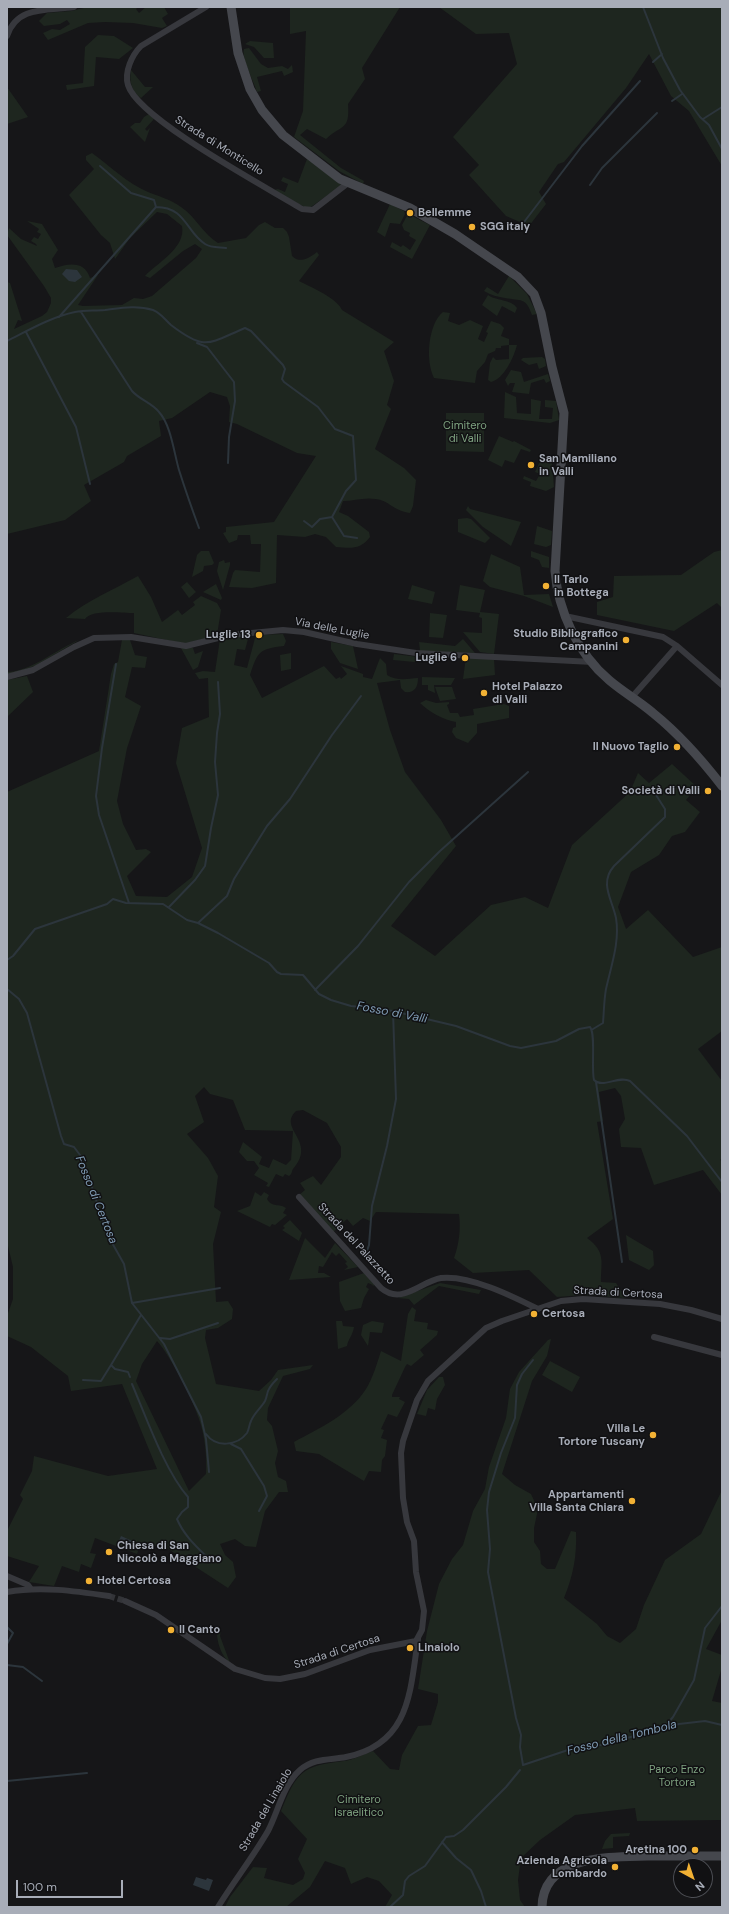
<!DOCTYPE html>
<html>
<head>
<meta charset="utf-8">
<style>
	body { margin:0 }
	#map { position:relative; width:729px; height:1914px; overflow:hidden; background:#161618; font-family:"DM Sans",sans-serif }
	canvas { display:block }
	.frame { position:absolute; inset:0; border:8px solid #a8adb8; pointer-events:none }
	.north { position:absolute; left:673px; top:1858px; width:40px; height:40px; box-sizing:border-box; background:#111113; border:1px solid #4d4f55; border-radius:50%; rotate:140deg; font-size:11px; font-weight:700; line-height:16px; text-align:center; color:#a8adb8 }
	.north::after { content:''; display:block; margin:auto; width:14px; height:18px; background:#f2b134; clip-path:polygon(50% 0,100% 100%,50% 72%,0 100%) }
	.scale { position:absolute; left:16px; top:1880px; width:107px; height:18px; box-sizing:border-box; border:2px solid #a8adb8; border-top:0; padding-left:5px; font-size:12px; line-height:14px; white-space:nowrap; color:#a8adb8; -webkit-text-stroke:3px #111113; paint-order:stroke }
</style>
</head>
<body>
<div id="map">
<canvas width="729" height="1914"></canvas>
<div class="frame"></div>
<div class="north">N</div>
<div class="scale">100 m</div>
</div>
<script>
const ctx = document.querySelector('canvas').getContext('2d');
ctx.lineJoin = 'round';
function paint(path, color) { ctx.fillStyle = color; ctx.fill(path, 'evenodd'); }
function stroke(path, color, width, dash) { ctx.strokeStyle = color; ctx.lineWidth = width; ctx.lineCap = dash ? 'butt' : 'round'; ctx.setLineDash(dash || []); ctx.stroke(path); }
function write(font, color, halo, rows, align = 'center') {
  ctx.font = font + ' "DM Sans",sans-serif'; ctx.lineWidth = 3; ctx.setLineDash([]); ctx.textBaseline = 'middle'; ctx.strokeStyle = halo; ctx.fillStyle = color; for (const [text, x, y, turn = 0] of rows) {
    ctx.save(); ctx.translate(x, y); ctx.rotate((+turn || 0) * Math.PI / 180); ctx.textAlign = isNaN(turn) ? turn : align; if (halo) ctx.strokeText(text, 0, 0); ctx.fillText(text, 0, 0); ctx.restore();
  }
}
const green = new Path2D(`
	M88,7H138L136,9L139,13L146,7H164L168,14L162,18L167,26L162,28L133,23L105,22L88,23L48,40L43,33L52,29L60,30L70,24L67,20L60,24L44,26L39,21L47,13L71,11Z
	M290,7H400L362,68L365,79L348,104C350,131 342,124 326,139L307,129L300,135L341,168L364,181L363,184L339,171L294,137L303,111L306,31L290,34Z
	M439,7H722V166L689,111L671,96L649,54L626,88L564,162L558,164L539,192L546,204L529,226L506,216L469,175L479,165L453,137L517,64L509,33L476,34Z
	M98,35L114,36L133,48L119,59L96,57L94,86L67,90L66,85L83,83L85,47Z
	M250,41L273,43L274,58H264L254,47L245,44Z
	M249,48L261,64L268,68L282,66L288,69L292,65L293,72L284,76L282,71L257,77L261,91L257,92C254,82 241,58 244,49Z
	M131,70L145,87H153L141,98C131,91 129,81 131,70Z
	M7,87L28,117L7,124Z
	M149,114L154,119L145,129L147,131L150,128L145,142L130,127L135,123H140L144,117Z
	M92,153C110,166 127,183 148,192C160,197 170,199 181,207C196,217 203,234 218,243L246,238L259,225L265,222L275,228H283L287,232L289,237L292,256C300,264 309,258 317,252L319,255L299,281C311,287 337,298 342,310L394,342L384,351L394,381L387,405L391,409L375,449L404,468L416,480L413,506L410,513C393,511 389,500 375,499C365,497 353,501 343,501L339,512L348,516L369,532L370,537C360,550 351,548 336,547L326,537L315,534L305,537L277,535L276,583L252,588L229,587L233,573L235,570L260,572L261,544H251L250,535H238L237,540L229,543L223,533L226,532V527L274,522L316,456L297,453L237,424L229,422L230,406L227,397L210,392L172,418L159,421L161,436L127,456L124,462L84,485L91,501L65,520L7,534V282L10,283L22,321L18,320L14,329L42,316L47,312L51,303V298L44,286L7,235L9,228L21,239L37,246L36,244L31,241L34,237L38,239L41,234L37,232L39,229L27,221L42,224L58,250L52,259L55,268C69,263 85,261 90,278L98,275L78,305L83,306L122,305L134,298L143,299L152,296L196,258L202,249L195,244L183,251L150,278L145,276C158,262 186,248 182,226L167,214L157,212L130,238L115,259L110,243L101,235L69,195L94,169L86,160V156Z
	M307,159L342,185L308,209L274,190L278,189L285,192L288,184L281,181L283,177L298,183Z
	M390,204L404,211L405,214L400,224L390,223L385,237L377,232Z
	M408,214L430,225L412,259L390,247L392,242L401,247L403,245L410,250L416,240L409,236L410,233L404,230L402,225Z
	M509,276L527,294L537,314L532,315C526,297 521,301 505,298C498,297 491,295 484,291L487,287L498,294Z
	M488,295C496,301 511,299 517,308L515,313L502,306L497,316L482,305Z
	M443,312L450,313L448,321L459,325L470,320L483,326L478,339L484,342L488,333L486,332L491,321L500,324L504,328L501,336L509,339V345H517C514,357 504,379 491,382L488,380L490,363L493,357L496,360L509,359V345L501,346V348H496L495,351L488,354L485,362L477,371L475,383L434,378C425,361 428,324 443,312Z
	M542,357L545,359L546,366L539,369L537,363L529,365L521,360L523,358Z
	M511,370L521,372L524,382L548,374L550,381L546,383L544,379L531,383L529,394L512,392L515,383H510L508,386L505,380Z
	M505,392L516,397L517,413L531,414V399L541,401L539,419H552L553,408L545,407V400L556,401L559,420L550,423L504,418Z
	M446,413H484V452L446,451Z
	M499,436L513,442L514,441L531,450L530,452L521,449L514,463L505,460L502,467L488,460Z
	M541,459L552,462L554,487L546,491L530,486L531,482L523,479L524,476L536,481L540,474L535,472Z
	M468,506L470,509L521,522L511,546L483,527L466,510Z
	M467,518L471,519L490,538L485,543L458,532V519Z
	M537,526L552,531L551,545L546,547L534,544Z
	M722,550V608L717,603L674,631L597,615V602L613,597L614,576L681,575L714,552Z
	M201,551H209L214,563L212,565L204,566L203,571L192,577L197,555Z
	M531,551L549,557V568L542,567L539,560L531,557Z
	M491,554L520,567L524,595L549,594L553,607L524,596L490,587L483,581Z
	M224,560L225,563L230,562V565L223,590L217,571L219,562Z
	M138,576L151,597L162,622L178,610L182,615L195,605L193,602L201,596L217,603L221,610L217,635L185,644L134,633V613C123,613 91,609 85,619L66,618C88,600 113,590 138,576Z
	M187,582L196,592L189,598L181,587Z
	M216,584L222,598L221,600L203,592Z
	M412,585L435,592L432,604L408,599Z
	M460,585L485,590L480,612L499,614L494,654L480,652L463,632L482,633V618L479,617L480,613L456,610Z
	M430,613L447,615L443,638L429,637Z
	M283,634L286,641L284,646C259,649 258,651 250,675L262,698L324,666L336,679L340,677L341,679L347,674L341,666L363,674V677L372,679L380,658L386,664L387,675C396,681 407,679 418,678C418,688 414,693 405,692L401,688L400,680L377,683L390,730L405,772L441,820L456,846L391,926L435,956L491,905L525,897L548,908L572,845L630,792L638,773L649,783L672,764L697,787L686,800L700,812L685,832L672,836L659,855L631,872L618,907L626,929L648,910L693,957L722,947V1031L698,1049L722,1081V1158L720,1160L722,1161V1195L703,1170L654,1185L641,1148L621,1147L619,1129L625,1119L621,1096L615,1088L599,1092L603,1121L597,1122L613,1219L587,1238C606,1252 601,1261 601,1282L616,1283L621,1291H625L626,1298L582,1295L557,1297L529,1270L473,1273L454,1258C459,1245 461,1228 459,1214L376,1212L370,1221L363,1218L353,1226L347,1219L333,1232L299,1195L305,1190L300,1183L313,1176L321,1185L341,1157V1147L327,1123L303,1110L296,1111C277,1129 318,1141 293,1169C291,1172 293,1173 289,1176L285,1174L283,1177L276,1174L269,1187L266,1186L268,1183L254,1175L259,1168L254,1161H247L239,1152L243,1142L262,1157L259,1164L269,1168L273,1159L286,1165L291,1160L293,1131L245,1130L233,1100L210,1094L204,1087L195,1096L204,1122L187,1134L208,1158L218,1176L214,1207L221,1212L213,1244L216,1302L228,1301L233,1309L232,1319L218,1328L206,1330L205,1338L216,1384L259,1391L271,1380L278,1370L313,1365L310,1369L283,1376L268,1408L267,1420L272,1426L278,1451L275,1463L278,1477L286,1481L288,1492H279L265,1511L256,1547L245,1546L235,1539L220,1544L225,1555L233,1562L236,1577L228,1588L159,1543L151,1550L140,1546L137,1554L95,1538L90,1553L96,1554L91,1568L81,1564L79,1572L62,1566L54,1586L29,1582L39,1566L7,1556V1531L23,1499L20,1495L32,1471L34,1456L108,1476L157,1469L122,1384L71,1391L68,1376L31,1347L7,1336V1316L13,1299V1267L7,1242V792L99,751L111,674L114,664L118,662L122,640H130L135,655L147,657L145,668L132,667L125,697L141,706L127,748L117,801L123,824L136,850L146,849L151,852L127,876L136,896L167,897L192,877L202,848L176,763L182,728L209,717L208,678L199,679L195,673L203,671L215,672L220,639L245,635L248,639L245,650L237,649L234,665L247,668L255,638L260,635ZM157,1341C170,1355 193,1400 199,1419C205,1436 207,1456 206,1474L189,1491L136,1381L142,1364Z
	M463,639L475,653L420,651L419,642L455,646Z
	M79,640L35,666L7,675V672C30,672 57,649 79,640Z
	M331,642L353,646L358,669L340,663L331,649Z
	M181,648H193L195,654L203,651L198,667L193,670Z
	M291,653V669L281,671L280,655Z
	M394,654L419,657V660H415V662L393,660Z
	M466,657L494,659L495,675L463,679Z
	M27,676L33,692L7,717V680Z
	M422,677L455,678L451,685H434L435,693L428,690V685H422Z
	M435,687H452L456,699L440,701Z
	M426,700L436,703L449,702V704L447,705L450,713H458L460,717L474,715L473,709L504,704L509,706V718L477,724V733L468,743L456,738L452,732L453,728L456,727V722C444,720 429,712 420,703Z
	M255,1192L261,1196L264,1192L269,1195L267,1199C272,1208 279,1203 286,1208L283,1213L287,1215L275,1225L272,1224L270,1227L237,1211L250,1206Z
	M290,1220L302,1233L299,1241L282,1230L285,1228L283,1226Z
	M626,1235L653,1251L654,1265L649,1270L629,1260Z
	M305,1238L325,1258L335,1243L358,1267L344,1270L348,1267L345,1263L347,1262L339,1253L336,1256L332,1252L323,1267L319,1266L318,1273H324L331,1277L289,1280Z
	M364,1273L375,1285L372,1286L373,1285L368,1283L366,1287L369,1289L364,1298L361,1308L345,1311L340,1301L339,1282Z
	M440,1283L481,1290L479,1294L439,1286L414,1305L409,1299L398,1298Z
	M412,1307L416,1310L414,1321L428,1323L427,1329L438,1331L437,1335L420,1350L424,1355L411,1366L407,1364L405,1367L392,1395V1397H400L399,1399L405,1402L397,1417L388,1414L381,1429L384,1430L381,1438L387,1440L385,1456L382,1460L381,1472L369,1471L364,1481L319,1454L296,1451L294,1442C320,1428 350,1414 366,1389C373,1378 377,1363 381,1351L401,1361L408,1314Z
	M336,1321H342L343,1326L354,1327C353,1335 348,1339 347,1346L338,1349Z
	M372,1321L384,1323L382,1333L370,1332L368,1346L361,1335L363,1325Z
	M551,1339L547,1356L532,1381L502,1474L515,1485L531,1494L538,1509L534,1528V1542L540,1551L541,1564L547,1569H555L571,1531L576,1532C577,1556 573,1576 564,1598L597,1624L607,1636L620,1643L636,1629L644,1605L665,1560L701,1534L722,1490V1620L706,1649L722,1655V1667L712,1701L722,1703V1820L637,1821L635,1808L575,1815L540,1840L521,1858L518,1880L520,1900L525,1907H385L392,1895L379,1881L367,1877L351,1884L345,1868L325,1861L310,1887L286,1907H225L230,1897L253,1867L267,1868L264,1878L293,1885L303,1879L305,1873L298,1859L307,1839L281,1811C297,1771 302,1766 344,1761C353,1760 364,1754 373,1751L390,1769L399,1770L402,1755L418,1726L431,1725L438,1702V1694L418,1689L427,1631L439,1584L452,1559L463,1545L473,1511L485,1489L489,1467L506,1418L510,1389L519,1372L548,1340Z
	M550,1361L580,1377L572,1392L542,1375Z
	M439,1377H443L445,1385L437,1399L435,1410L428,1408L426,1416L417,1414L427,1390Z
	M221,1630L220,1636L230,1663C222,1656 218,1646 217,1635Z
	M630,1833L629,1836L613,1837V1848L602,1849L605,1841L611,1834Z`);
const water = new Path2D(`
	M66,269L77,270L82,277L75,282L69,281L62,274Z
	M121,1536L137,1543L134,1549L118,1543Z
	M196,1877L206,1880L207,1878L213,1880L209,1891L193,1885Z`);
const stream = new Path2D(`
	M643,7L663,58L680,90L700,117L709,125L722,149
	M653,62L662,54
	M672,101L682,94
	M703,119L722,107
	M100,166L131,193L154,200L156,207
	M590,185L602,168L657,113
	M521,226L582,146L640,81
	M81,312L132,391C140,400 152,403 159,412C171,425 174,453 179,470C185,489 192,509 199,528
	M59,317L156,207C186,207 186,232 205,244C211,248 220,247 226,248
	M26,332L76,427L90,484
	M7,341C29,330 51,317 75,312C84,310 95,311 105,310C121,308 137,305 153,310C161,313 165,320 171,325C206,352 209,343 245,328L251,331L283,365L285,369L282,379L284,382L318,407L335,429L353,436L356,480L346,491L332,517L344,536L357,538
	M197,343L207,347L234,382L235,401L229,437L228,463
	M304,521L312,527L320,519L332,517
	M116,664L102,748L96,796L99,815L129,903
	M169,907L195,880L205,866L206,860L211,828L218,795L215,762L217,733L220,714L218,682
	M198,923L227,896L234,879L267,826L290,799L332,735L361,696
	M7,960L13,956L35,929L107,904L113,899L126,903L163,904L187,920L198,923L218,933L269,963L277,972L281,974L303,975L319,994L331,1000L351,1006L393,1011L456,1026L510,1046L521,1048L556,1041L579,1029L590,1027C596,1034 591,1068 594,1080C603,1089 618,1075 630,1081L687,1136L722,1182
	M7,989L19,999L27,1013L61,1136L64,1144L74,1147L83,1159L107,1234L124,1264L132,1303L164,1344L201,1417L206,1439L209,1472
	M315,990L358,946L409,882L440,851L528,772
	M593,1029L603,1023C604,1011 604,1000 606,989C611,966 620,942 616,918C612,899 599,883 614,866L665,817V809L656,795
	M596,1082L622,1262
	M365,1257L369,1245L372,1206L387,1146L396,1099L393,1011
	M132,1303L220,1288
	M160,1338L170,1339L218,1323
	M533,1360L522,1374L517,1385L515,1418L501,1453L489,1492L487,1510L490,1549L488,1572L516,1718L521,1735L520,1747L523,1765L577,1747L601,1745L679,1724L705,1721L722,1725
	M130,1377L128,1372L115,1369L111,1365L141,1315
	M83,1380L101,1381L111,1365
	M132,1384C146,1417 165,1471 188,1497V1507L182,1512L177,1519C184,1536 198,1548 211,1561
	M206,1434C216,1448 237,1446 247,1433C249,1430 249,1425 251,1421C254,1413 261,1408 265,1401C267,1397 267,1392 269,1389C271,1385 274,1382 277,1379
	M231,1444L241,1449L264,1486L267,1496L259,1511
	M7,1627L13,1633L7,1644
	M7,1665L23,1667L42,1681
	M665,1726L673,1717L694,1680L705,1628L722,1606
	M7,1781L87,1773
	M442,1842L456,1858L471,1870L481,1891L486,1907
	M390,1907L403,1895L405,1881L409,1876L425,1866L446,1837L454,1836L463,1830L506,1787L520,1770`);
const streetTunnel = new Path2D(`
	M109,1596L125,1601`);
const street = new Path2D(`
	M206,7L141,46C132,55 124,72 128,85C138,119 268,188 302,209L313,210L348,183
	M7,36C17,5 48,11 74,7
	M565,616L663,637L677,646L722,685
	M7,677L33,670L74,647L94,638L131,637L186,646L230,635L283,630L304,632L357,644L416,653L593,662
	M632,697L677,646
	M299,1197L381,1288C402,1306 421,1281 441,1278C470,1275 512,1296 538,1309
	M654,1337L722,1355
	M7,1576L28,1585L31,1589
	M7,1592C41,1586 75,1591 109,1596
	M125,1601L156,1615L235,1669L265,1678L280,1679L305,1674L370,1650L416,1641L422,1630L424,1611L416,1572L414,1541L407,1522L403,1498L401,1453L403,1441L417,1400L428,1381L486,1328L502,1321L561,1301L583,1299L660,1304L691,1310L722,1319
	M218,1907C234,1881 253,1857 268,1831C278,1812 283,1785 300,1770C314,1758 330,1760 346,1757C410,1744 410,1692 418,1639`);
const secondary = new Path2D(`
	M231,7L238,53L250,89L262,110L283,135L340,179L410,208L455,234L518,277L534,294L541,313L552,367L564,413L555,571C558,611 578,654 609,680C623,692 639,701 653,713C679,734 702,760 722,786
	M542,1907C543,1854 612,1857 648,1856C673,1856 697,1856 722,1856`);
const markers = [
	[410,213,4,"#f2b134"],
	[472,227,4,"#f2b134"],
	[531,465,4,"#f2b134"],
	[546,586,4,"#f2b134"],
	[259,635,4,"#f2b134"],
	[626,640,4,"#f2b134"],
	[465,658,4,"#f2b134"],
	[484,693,4,"#f2b134"],
	[677,747,4,"#f2b134"],
	[708,791,4,"#f2b134"],
	[534,1314,4,"#f2b134"],
	[653,1435,4,"#f2b134"],
	[632,1501,4,"#f2b134"],
	[109,1552,4,"#f2b134"],
	[89,1581,4,"#f2b134"],
	[171,1630,4,"#f2b134"],
	[410,1648,4,"#f2b134"],
	[695,1850,4,"#f2b134"],
	[615,1867,4,"#f2b134"]
];
const streetNames = [
	["Strada di Monticello",219,146,32],
	["Via delle Luglie",332,629,11],
	["Strada del Palazzetto",356,1244,47],
	["Strada di Certosa",618,1293,3],
	["Strada di Certosa",337,1652,-18],
	["Strada del Linaiolo",266,1810,-60]
];
const poiNames = [
	["Bellemme",418,213],
	["SGG italy",480,227],
	["San Mamiliano",539,459],
	["in Valli",539,472],
	["Il Tarlo",554,580],
	["in Bottega",554,593],
	["Studio Bibliografico",618,634,"right"],
	["Campanini",618,647,"right"],
	["Luglie 13",251,635,"right"],
	["Luglie 6",457,658,"right"],
	["Hotel Palazzo",492,687],
	["di Valli",492,700],
	["Il Nuovo Taglio",669,747,"right"],
	["Società di Valli",700,791,"right"],
	["Certosa",542,1314],
	["Villa Le",645,1429,"right"],
	["Tortore Tuscany",645,1442,"right"],
	["Appartamenti",624,1495,"right"],
	["Villa Santa Chiara",624,1508,"right"],
	["Chiesa di San",117,1546],
	["Niccolò a Maggiano",117,1559],
	["Hotel Certosa",97,1581],
	["Il Canto",179,1630],
	["Linaiolo",418,1648],
	["Aretina 100",687,1850,"right"],
	["Azienda Agricola",607,1861,"right"],
	["Lombardo",607,1874,"right"]
];
const parkNames = [
	["Cimitero",465,426],
	["di Valli",465,439],
	["Parco Enzo",677,1770],
	["Tortora",677,1783],
	["Cimitero",359,1800],
	["Israelitico",359,1813]
];
const waterNames = [
	["Fosso di Valli",392,1013,11],
	["Fosso di Certosa",96,1200,68],
	["Fosso della Tombola",622,1738,-14]
];
paint(green, '#1e261f');
paint(water, '#2c353c');
stroke(stream, '#2c353c', 2);
stroke(streetTunnel, '#333438', 6, [6, 3]);
stroke(street, '#37383d', 6);
stroke(secondary, '#45474d', 9);
for (const [x, y, r, color] of markers) { const dot = new Path2D(); dot.arc(x, y, r, 0, 2 * Math.PI); ctx.fillStyle = color; ctx.fill(dot); stroke(dot, '#111113', 1.5); }
write('11px', '#a8adb8', '#111113', streetNames);
write('bold 11px', '#a8adb8', '#111113', poiNames, 'left');
write('11px', '#7fa381', '#111113', parkNames);
write('italic 12px', '#7f9bb3', '#111113', waterNames);
</script>
</body>
</html>
